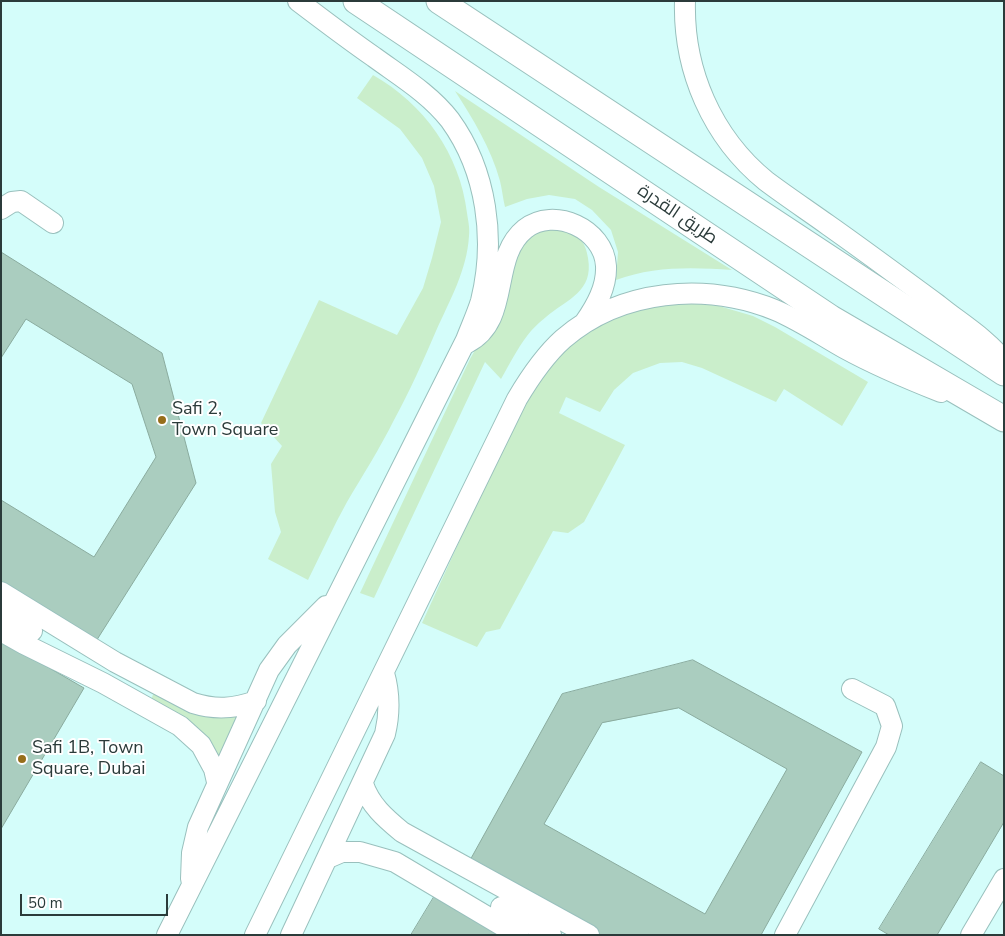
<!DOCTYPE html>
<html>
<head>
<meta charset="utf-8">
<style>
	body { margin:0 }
	#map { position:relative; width:1005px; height:936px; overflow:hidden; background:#d4fdfa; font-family:"Nunito Sans",sans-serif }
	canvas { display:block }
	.frame { position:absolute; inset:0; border:2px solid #2b3b3a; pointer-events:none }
	.scale { position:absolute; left:20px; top:894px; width:148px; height:22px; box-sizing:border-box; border:2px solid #2b3b3a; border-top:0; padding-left:6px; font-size:15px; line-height:18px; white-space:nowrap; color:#2b3b3a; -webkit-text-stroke:4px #fff; paint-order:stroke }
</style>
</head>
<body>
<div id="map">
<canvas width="1005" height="936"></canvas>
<div class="frame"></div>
<div class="scale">50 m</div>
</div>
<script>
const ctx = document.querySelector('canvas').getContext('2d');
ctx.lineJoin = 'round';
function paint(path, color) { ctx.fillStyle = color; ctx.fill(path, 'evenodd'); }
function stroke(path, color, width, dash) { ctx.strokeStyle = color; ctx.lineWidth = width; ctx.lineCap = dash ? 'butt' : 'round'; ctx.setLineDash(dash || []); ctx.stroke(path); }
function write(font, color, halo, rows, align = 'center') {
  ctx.font = font + ' "Nunito Sans",Cairo,sans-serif'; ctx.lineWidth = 4; ctx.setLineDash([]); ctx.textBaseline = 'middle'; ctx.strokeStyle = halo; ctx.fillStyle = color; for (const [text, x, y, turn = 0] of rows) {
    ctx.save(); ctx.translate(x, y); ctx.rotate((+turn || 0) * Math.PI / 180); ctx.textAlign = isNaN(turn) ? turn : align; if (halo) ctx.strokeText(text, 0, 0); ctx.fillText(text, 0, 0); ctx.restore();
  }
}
const green = new Path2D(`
	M373,75C424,104 460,154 467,213C468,220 470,228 469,236C467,270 450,300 436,331C423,361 410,391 394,420C380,448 363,475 347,502C333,527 321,554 308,580L268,559L281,532L275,512L271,464L282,446L261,423L319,300L397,335L423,288L432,258L441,222L434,186L422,158L400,129L357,98Z
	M455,91L599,187L732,270C693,267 653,266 616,280L618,252L611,230L592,210L575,199L549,195L527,199L505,207C503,199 502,189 500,181C491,148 473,119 455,91Z
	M562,227C578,236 585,239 588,258C594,292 567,299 546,317C540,322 532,329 527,336C517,349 509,365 501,379L485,362L374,598L360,593L470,359L494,316L508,264L532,230Z
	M686,302L719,306L753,316L775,327L868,382L842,426L784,389L776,402L702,368L682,362L660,363L633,373L614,390L600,412L566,397L559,413L625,445L584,522L568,533L553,531L500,629L486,632L477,647L422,623L523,402L563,351L595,328L621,315L651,307Z
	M155,690L193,714L206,715L238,713L219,757L150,702Z`);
const building = new Path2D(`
	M1,252L162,353L196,483L93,646L1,589V500L94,557L156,457L132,384L26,319L1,358Z
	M1,640L84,688L1,829Z
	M693,660L862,752L761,935H601L469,862L562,694ZM679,708L787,769L705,914L544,824L602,723Z
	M981,762L1004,776V822L937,935H889L879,929Z
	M434,897L499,935H411Z`);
const minor = new Path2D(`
	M685,1C683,70 712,137 766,181C786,196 807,210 828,225C865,251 901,278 938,305C960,323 986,338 1004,361
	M1,209L12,202L21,201L53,223
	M467,343C512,320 489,258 525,229C554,206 604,229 606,266C607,287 596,306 585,322
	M1,592L115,662L193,703C215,710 234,709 256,701
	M1,612L32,631
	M1,631L24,644L103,683L180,726L201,745L214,769L217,782
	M363,784C370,805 385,818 402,832L589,935
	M328,858L342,852H360L395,862L518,935
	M191,879L192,853L198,827L269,670L287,645L326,606
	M501,907L551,935
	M167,935L466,340C471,327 477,314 481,301C496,240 487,171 450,120C430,94 400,76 374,57C348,39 323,20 298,1
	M255,935L517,399C530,377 544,356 563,339C621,289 705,282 775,310C799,320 821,335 844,348C875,365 908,379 941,392
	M291,935L385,734C390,713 390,694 384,673
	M785,935L886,747L892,726L885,706L852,689
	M971,935L1004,879`);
const major = new Path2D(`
	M356,1L831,318L1004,419
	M439,1L1004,373`);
const markers = [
	[162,420,5,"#976e1a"],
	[22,759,5,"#976e1a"]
];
const streetNames = [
	["طريق القدرة",677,215,34]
];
const poiNames = [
	["Safi 2,",172,410],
	["Town Square",172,431],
	["Safi 1B, Town",32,749],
	["Square, Dubai",32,770]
];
paint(green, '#caeecb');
paint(building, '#aacdbf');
stroke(building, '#8aab9e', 1);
stroke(minor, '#99c0bd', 22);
stroke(major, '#99c0bd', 27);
stroke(minor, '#fff', 20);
stroke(major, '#fff', 25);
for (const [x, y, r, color] of markers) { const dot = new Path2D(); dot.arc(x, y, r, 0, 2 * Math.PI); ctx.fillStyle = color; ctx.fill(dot); stroke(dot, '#fff', 2); }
write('18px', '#2b3b3a', '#fff', streetNames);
write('18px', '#2b3b3a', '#fff', poiNames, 'left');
</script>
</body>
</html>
